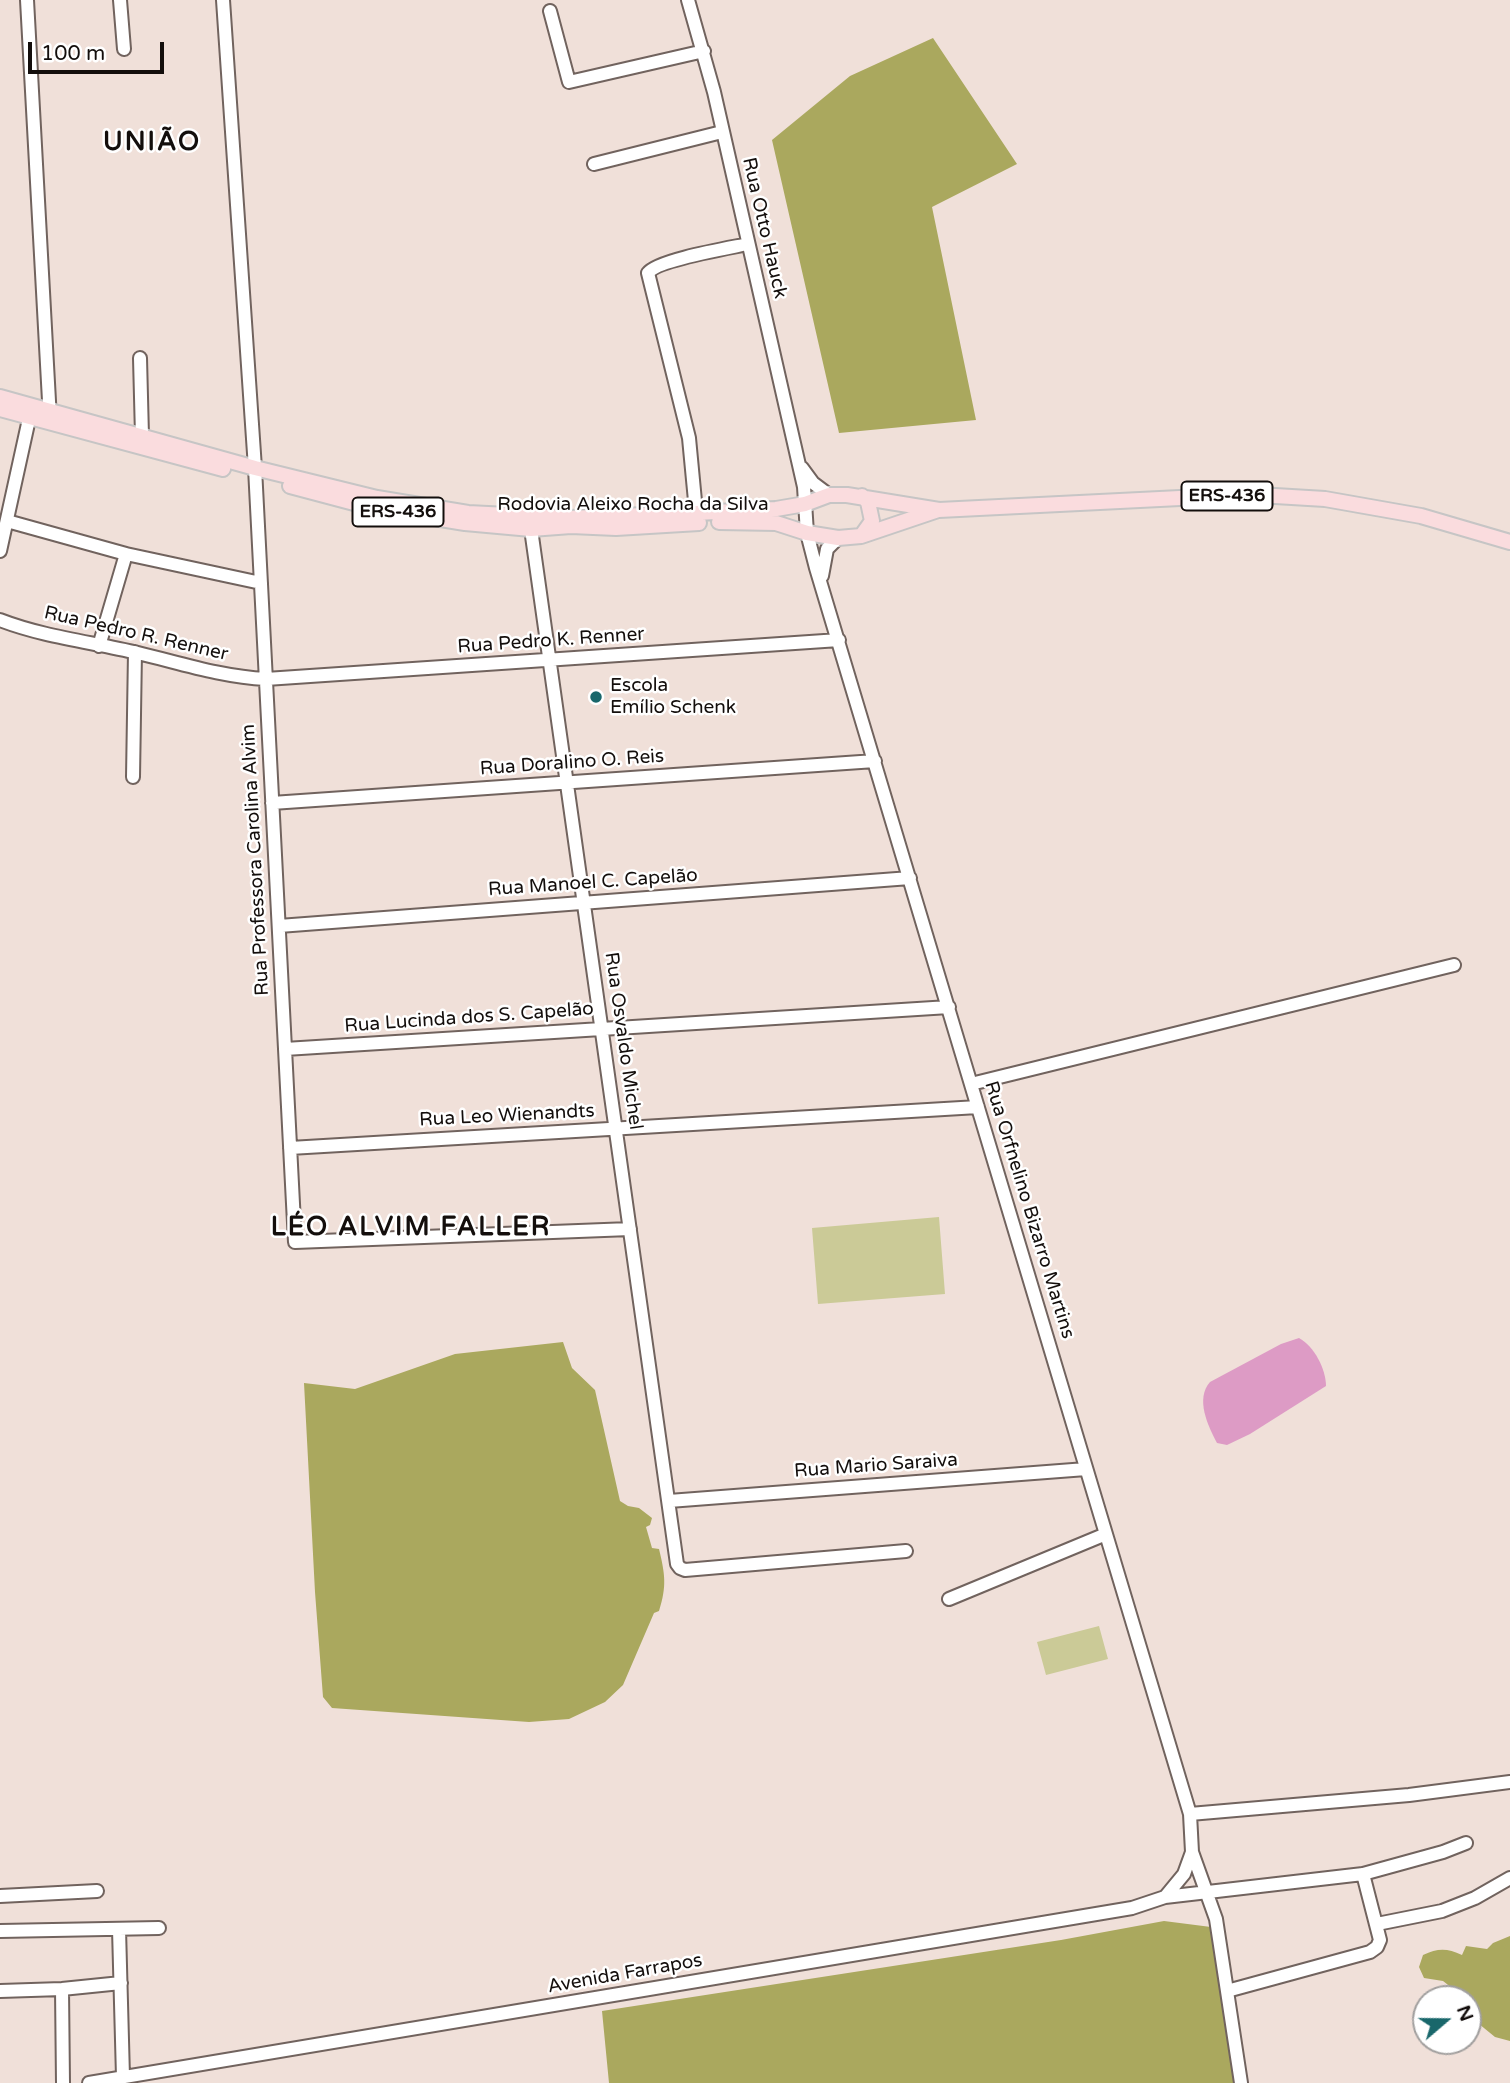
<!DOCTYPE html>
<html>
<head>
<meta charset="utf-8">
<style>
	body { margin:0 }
	#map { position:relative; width:1510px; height:2083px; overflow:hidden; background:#f0e0d9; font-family:"Varela Round",sans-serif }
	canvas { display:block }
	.north { position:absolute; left:1412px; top:1985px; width:70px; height:70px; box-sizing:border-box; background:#fff; border:2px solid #a19f9e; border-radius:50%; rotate:70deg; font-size:19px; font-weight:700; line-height:28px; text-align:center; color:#130e0c }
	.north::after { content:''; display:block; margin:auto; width:24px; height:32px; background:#19676b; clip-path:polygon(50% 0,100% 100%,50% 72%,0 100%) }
	.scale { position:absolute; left:28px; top:42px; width:136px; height:32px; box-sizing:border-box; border:4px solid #130e0c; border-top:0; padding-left:9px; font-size:21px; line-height:24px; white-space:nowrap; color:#130e0c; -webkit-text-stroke:5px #fff; paint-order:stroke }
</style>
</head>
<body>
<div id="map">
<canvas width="1510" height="2083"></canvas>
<div class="north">N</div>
<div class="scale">100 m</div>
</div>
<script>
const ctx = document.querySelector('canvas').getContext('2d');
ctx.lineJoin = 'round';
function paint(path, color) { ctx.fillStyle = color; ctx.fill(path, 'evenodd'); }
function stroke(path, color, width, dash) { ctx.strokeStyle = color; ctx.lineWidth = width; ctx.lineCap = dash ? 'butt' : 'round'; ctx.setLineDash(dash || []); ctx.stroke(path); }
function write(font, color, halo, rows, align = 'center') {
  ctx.font = font + ' "Varela Round",sans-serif'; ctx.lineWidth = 5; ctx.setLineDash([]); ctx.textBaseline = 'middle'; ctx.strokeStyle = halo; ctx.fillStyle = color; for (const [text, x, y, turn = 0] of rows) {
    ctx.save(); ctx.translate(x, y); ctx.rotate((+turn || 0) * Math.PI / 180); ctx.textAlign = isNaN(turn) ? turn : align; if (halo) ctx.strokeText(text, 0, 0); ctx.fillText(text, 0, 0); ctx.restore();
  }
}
const green = new Path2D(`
	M939,1217L945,1294L818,1304L812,1228Z
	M1099,1626L1108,1659L1046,1675L1037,1642Z`);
const forest = new Path2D(`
	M933,38L1017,164L932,207L976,420L839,433L772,140L850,76Z
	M563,1342L572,1368L595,1390L620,1501L628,1506L639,1508L652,1518L650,1525L646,1527L652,1548L659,1549C665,1574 667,1586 659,1611L654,1613L623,1685L605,1702L569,1719L529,1722L332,1708L323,1697L315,1592L304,1383L355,1389L455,1354Z
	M1164,1921L1211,1927L1234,2083H609L602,2011L1061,1940Z
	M1510,1936V2041L1495,2037L1468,2015V1999H1454L1452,1988L1443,1981L1424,1978L1419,1967L1423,1955C1438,1948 1447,1948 1462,1955L1466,1946L1487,1949L1493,1943Z`);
const water = new Path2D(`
	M1299,1338C1314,1346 1326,1369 1326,1386L1250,1434L1227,1445L1217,1443C1208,1426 1195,1399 1210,1382L1281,1344Z`);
const minor = new Path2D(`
	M27,0L50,419
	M120,0L124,49
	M223,0L255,468L295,1242L630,1229
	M688,0L714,92L799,465L804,487L807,533L816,568L1190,1814L1192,1852L1216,1919L1241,2083
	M550,11L569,82L704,51
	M594,164L722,132
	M140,358L142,436
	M802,468L813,483L829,495
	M7,521L126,554L261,583
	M530,522L677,1564L680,1568L685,1570L906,1551
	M697,522L689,438L648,273C657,260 729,248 748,244
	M0,551L31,410
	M822,576L827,549L838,538
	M0,620C44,637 92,642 138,653C180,663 222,677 266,679L839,640
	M99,646L126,554
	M133,777L135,652
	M272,803L875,761
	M279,926L910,878
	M285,1049L949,1007
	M971,1084L1454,965
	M290,1148L978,1107
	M669,1501L1086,1469
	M949,1599L1106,1534
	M1190,1814L1409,1795L1510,1782
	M0,1896L97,1891
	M1165,1897L1184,1874L1192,1852
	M1377,1924L1442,1911L1475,1898L1510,1878
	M119,1929L123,2077
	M0,1931L159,1928
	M62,1989L63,2083
	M0,1991L62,1989L121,1983
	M1227,1991L1370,1952L1377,1947L1380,1940L1363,1874
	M89,2083L1132,1908L1165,1897L1363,1874L1443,1852L1466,1843`);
const major = new Path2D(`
	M0,397L255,468L377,498L468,513L568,518L696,513L776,509L805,504L829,495H847L939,510L1220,496H1275L1325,499L1421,516L1510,542
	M0,409L223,469
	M290,486L373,508L465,523L531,529L571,526L616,528L699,523
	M862,496L868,502L872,521L862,535
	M719,522L776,523L807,533L838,538L861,536L938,510`);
const markers = [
	[596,697,7,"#19676b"]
];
const shields = [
	[1227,496,91],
	[398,512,91]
];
const shieldNames = [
	["ERS-436",1227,496],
	["ERS-436",398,512]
];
const streetNames = [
	["Rua Otto Hauck",764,228,77],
	["Rodovia Aleixo Rocha da Silva",633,505],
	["Rua Pedro R. Renner",136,634,13],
	["Rua Pedro K. Renner",551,641,-4],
	["Rua Doralino O. Reis",572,763,-4],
	["Rua Professora Carolina Alvim",256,860,-93],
	["Rua Manoel C. Capelão",593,883,-4],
	["Rua Lucinda dos S. Capelão",469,1018,-4],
	["Rua Osvaldo Michel",623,1041,82],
	["Rua Leo Wienandts",507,1116,-3],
	["Rua Orfnelino Bizarro Martins",1029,1210,73],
	["Rua Mario Saraiva",876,1466,-4],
	["Avenida Farrapos",625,1974,-10]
];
const poiNames = [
	["Escola",610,686],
	["Emílio Schenk",610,708]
];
const districtNames = [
	["UNIÃO",152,143],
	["LÉO ALVIM FALLER",411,1228]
];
paint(green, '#cbca97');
paint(forest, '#aaa85e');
paint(water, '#dd9bc5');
stroke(minor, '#71635e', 16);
stroke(major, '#c6c5c5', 18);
stroke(minor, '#fff', 12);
stroke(major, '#fadcde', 14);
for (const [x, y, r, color] of markers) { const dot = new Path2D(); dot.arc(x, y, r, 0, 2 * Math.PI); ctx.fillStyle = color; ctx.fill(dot); stroke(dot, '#fff', 2.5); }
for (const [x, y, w] of shields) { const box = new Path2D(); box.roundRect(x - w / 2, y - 14.5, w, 29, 5); ctx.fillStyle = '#fff'; ctx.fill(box); stroke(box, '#130e0c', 2); }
write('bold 18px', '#130e0c', null, shieldNames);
write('19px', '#130e0c', '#fff', streetNames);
write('19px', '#130e0c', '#fff', poiNames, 'left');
ctx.letterSpacing = '2px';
write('bold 26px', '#130e0c', '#fff', districtNames);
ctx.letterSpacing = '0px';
</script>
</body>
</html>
